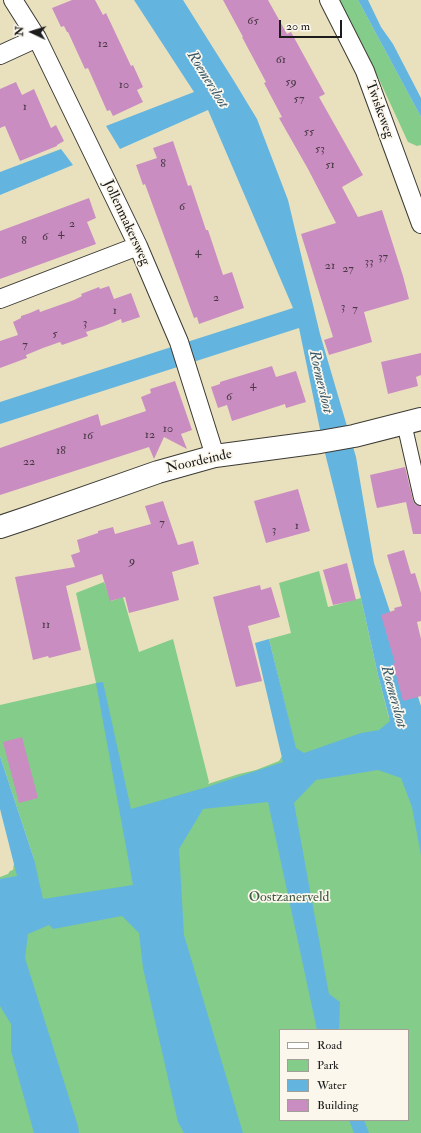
<!DOCTYPE html>
<html>
<head>
<meta charset="utf-8">
<style>
	body { margin:0 }
	#map { position:relative; width:421px; height:1133px; overflow:hidden; background:#e9e1be; font-family:"IM FELL Double Pica",serif }
	canvas { display:block }
	.legend { position:absolute; left:279px; top:1029px; width:130px; height:92px; box-sizing:border-box; background:#fbf7ec; border:1px solid #a29f99; margin:0; padding:5px 7px; list-style:none; font-size:12px; color:#1c1c1c }
	.legend li { display:flex; align-items:center; gap:8px; height:20px }
	.legend b { width:20px; border:1px solid #a29f99 }
	.north { position:absolute; left:12px; top:12px; width:40px; height:40px; -webkit-text-stroke:3px #fbf7ec; paint-order:stroke; rotate:274deg; font-size:11px; font-weight:700; line-height:16px; text-align:center; color:#1c1c1c }
	.north::after { content:''; display:block; margin:auto; width:14px; height:18px; background:#1c1c1c; clip-path:polygon(50% 0,100% 100%,50% 72%,0 100%) }
	.scale { position:absolute; left:279px; top:20px; width:63px; height:18px; box-sizing:border-box; border:2px solid #1c1c1c; border-top:0; padding-left:5px; font-size:12px; line-height:14px; white-space:nowrap; color:#1c1c1c; -webkit-text-stroke:3px #fbf7ec; paint-order:stroke }
</style>
</head>
<body>
<div id="map">
<canvas width="421" height="1133"></canvas>
<ul class="legend">
<li><b style="height:5px;background:#fff"></b>Road</li>
<li><b style="height:11px;background:#83cc89"></b>Park</li>
<li><b style="height:11px;background:#63b5df"></b>Water</li>
<li><b style="height:11px;background:#ca8dc1"></b>Building</li>
</ul>
<div class="north">N</div>
<div class="scale">20 m</div>
</div>
<script>
const ctx = document.querySelector('canvas').getContext('2d');
ctx.lineJoin = 'round';
function paint(path, color) { ctx.fillStyle = color; ctx.fill(path, 'evenodd'); }
function stroke(path, color, width, dash) { ctx.strokeStyle = color; ctx.lineWidth = width; ctx.lineCap = dash ? 'butt' : 'round'; ctx.setLineDash(dash || []); ctx.stroke(path); }
function write(font, color, halo, rows, align = 'center') {
  ctx.font = font + ' "IM FELL Double Pica",serif'; ctx.lineWidth = 3.5; ctx.setLineDash([]); ctx.textBaseline = 'middle'; ctx.strokeStyle = halo; ctx.fillStyle = color; for (const [text, x, y, turn = 0] of rows) {
    ctx.save(); ctx.translate(x, y); ctx.rotate((+turn || 0) * Math.PI / 180); ctx.textAlign = isNaN(turn) ? turn : align; if (halo) ctx.strokeText(text, 0, 0); ctx.fillText(text, 0, 0); ctx.restore();
  }
}
const green = new Path2D(`
	M338,0H358L421,117V145L417,146L408,142L366,51Z
	M319,571L328,607L361,598L378,675L389,718L421,717V1133H0V877L8,874L10,871L13,870L14,863L15,859H34L0,756V705L96,683L76,593L104,582L111,601L123,597L139,652L173,639L209,782L208,784L239,774L256,770L279,761L287,748L294,742L269,639L291,633L279,583ZM280,1030H408V1120H280Z`);
const water = new Path2D(`
	M134,0H183L234,81L257,119L288,200L320,334L356,457L374,563L421,706V855L412,807L401,778L378,770L316,780L294,803L329,994L340,1002L339,1030H317L268,802L203,809L179,849L184,935L243,1133H184L178,1122L143,968L139,933L122,916L53,929L49,925L28,934L25,958L78,1126L79,1133H34L11,1051V1024L0,1006V879L17,876L0,809V756L34,859L43,899L133,885L96,683L103,682L131,809L207,787L283,762L255,643L269,639L296,748L304,753L361,733L379,730L390,721L378,675L361,598L324,449L299,328L0,424V402L293,308L208,110L120,149L106,126L194,92Z
	M358,0H368L381,27L393,44L421,98V117Z
	M61,149L73,165L0,195V172Z
	M349,1120H364L369,1133H354Z`);
const building = new Path2D(`
	M72,0H95L103,15L106,13L131,66L133,65L143,87L137,90L143,102L113,116L110,110L107,111L88,68L85,69L68,32H67L64,26L61,27L52,8Z
	M223,0H268L287,34L291,32L325,94L319,97L363,175L342,187L358,217L382,210L403,276L409,299L364,312L372,342L329,355L324,340L333,337L301,234L336,223L308,169L279,118L282,117L264,83L266,82L242,37H243Z
	M16,82L22,95L34,89L51,128L56,125L64,141L57,145V146L20,161L5,126L0,128V89Z
	M173,141L188,186L191,185L206,230H208L223,275L232,272L244,308L199,324L197,317L194,318L145,184L143,185L136,165L157,158L153,148Z
	M89,198L96,218L87,222L96,244L0,279V231Z
	M109,286L114,299L131,293L140,317L122,323L121,319L104,326L86,332L88,336L62,345L60,342L43,348L26,355L27,358L0,368V341L18,335L13,322L21,318V316L30,313L39,309L40,312L74,300L82,296L81,294L99,287L100,289Z
	M421,353V375L416,377L418,386L388,394L381,362Z
	M272,366L276,377L296,371L306,402L286,408L285,404L232,421L227,405L218,408L211,387L220,384V382Z
	M175,381L192,430L181,434L187,449L164,437L154,459L149,447L0,495V448L98,414L101,426L146,411L141,397L151,393L150,389Z
	M405,467L413,500L415,504L421,506V534H413L406,502L377,508L375,500L370,475Z
	M298,489L310,531L266,543L254,501Z
	M163,501L178,545L193,541L199,564L172,572L179,600L129,613L125,597L110,601L102,574L66,586L81,650L49,658L48,656L33,660L15,577L75,567L71,555L80,552L77,540L98,533V531L113,527L115,534L151,524L145,506Z
	M404,550L411,574L415,573L421,593V621L417,622L421,639V696L403,701L393,663H395L381,615L395,610L394,608L402,606L387,555Z
	M347,563L356,600L333,605L323,570Z
	M260,585L261,590L271,587L280,617L248,626L262,681L236,687L213,597Z
	M22,737L38,798L19,803L3,742Z`);
const pedestrian = new Path2D(`
	M404,423L421,498`);
const minor = new Path2D(`
	M13,0L37,38L138,246L179,342L215,456
	M329,0L365,71L421,224
	M0,55L37,38
	M0,299L138,246`);
const tertiary = new Path2D(`
	M0,527L30,517L158,472L215,456L320,442L354,436L421,419`);
const numberNames = [
	["65",253,21],
	["12",103,44],
	["61",281,60],
	["59",291,82],
	["10",124,85],
	["57",299,99],
	["1",25,107],
	["55",309,132],
	["53",320,149],
	["8",163,164],
	["51",330,165],
	["6",182,207],
	["2",72,224],
	["4",61,233],
	["6",45,237],
	["8",24,241],
	["4",198,252],
	["37",383,257],
	["33",369,262],
	["21",330,266],
	["27",348,269],
	["2",216,298],
	["3",343,307],
	["7",355,309],
	["1",115,311],
	["3",85,323],
	["5",55,334],
	["7",25,345],
	["4",253,385],
	["6",229,397],
	["10",168,429],
	["12",150,435],
	["16",88,436],
	["18",61,451],
	["22",29,462],
	["7",162,523],
	["1",297,526],
	["3",274,530],
	["9",132,561],
	["11",46,625]
];
const streetNames = [
	["Twiskeweg",379,110,70],
	["Jollenmakersweg",126,223,65],
	["Noordeinde",199,462,-13]
];
const parkNames = [
	["Oostzanerveld",289,898]
];
const waterNames = [
	["Roemersloot",207,80,58],
	["Roemersloot",320,382,77],
	["Roemersloot",393,697,75]
];
paint(green, '#83cc89');
paint(water, '#63b5df');
paint(building, '#ca8dc1');
stroke(pedestrian, '#3b3a34', 16);
stroke(minor, '#3b3a34', 20);
stroke(tertiary, '#3b3a34', 24);
stroke(pedestrian, '#fff', 14);
stroke(minor, '#fff', 18);
stroke(tertiary, '#fff', 22);
write('12px', '#483845', null, numberNames);
write('14px', '#1c1c1c', '#fbf7ec', streetNames);
write('14px', '#405a42', '#fbf7ec', parkNames);
write('italic 15px', '#38596a', '#fbf7ec', waterNames);
</script>
</body>
</html>
